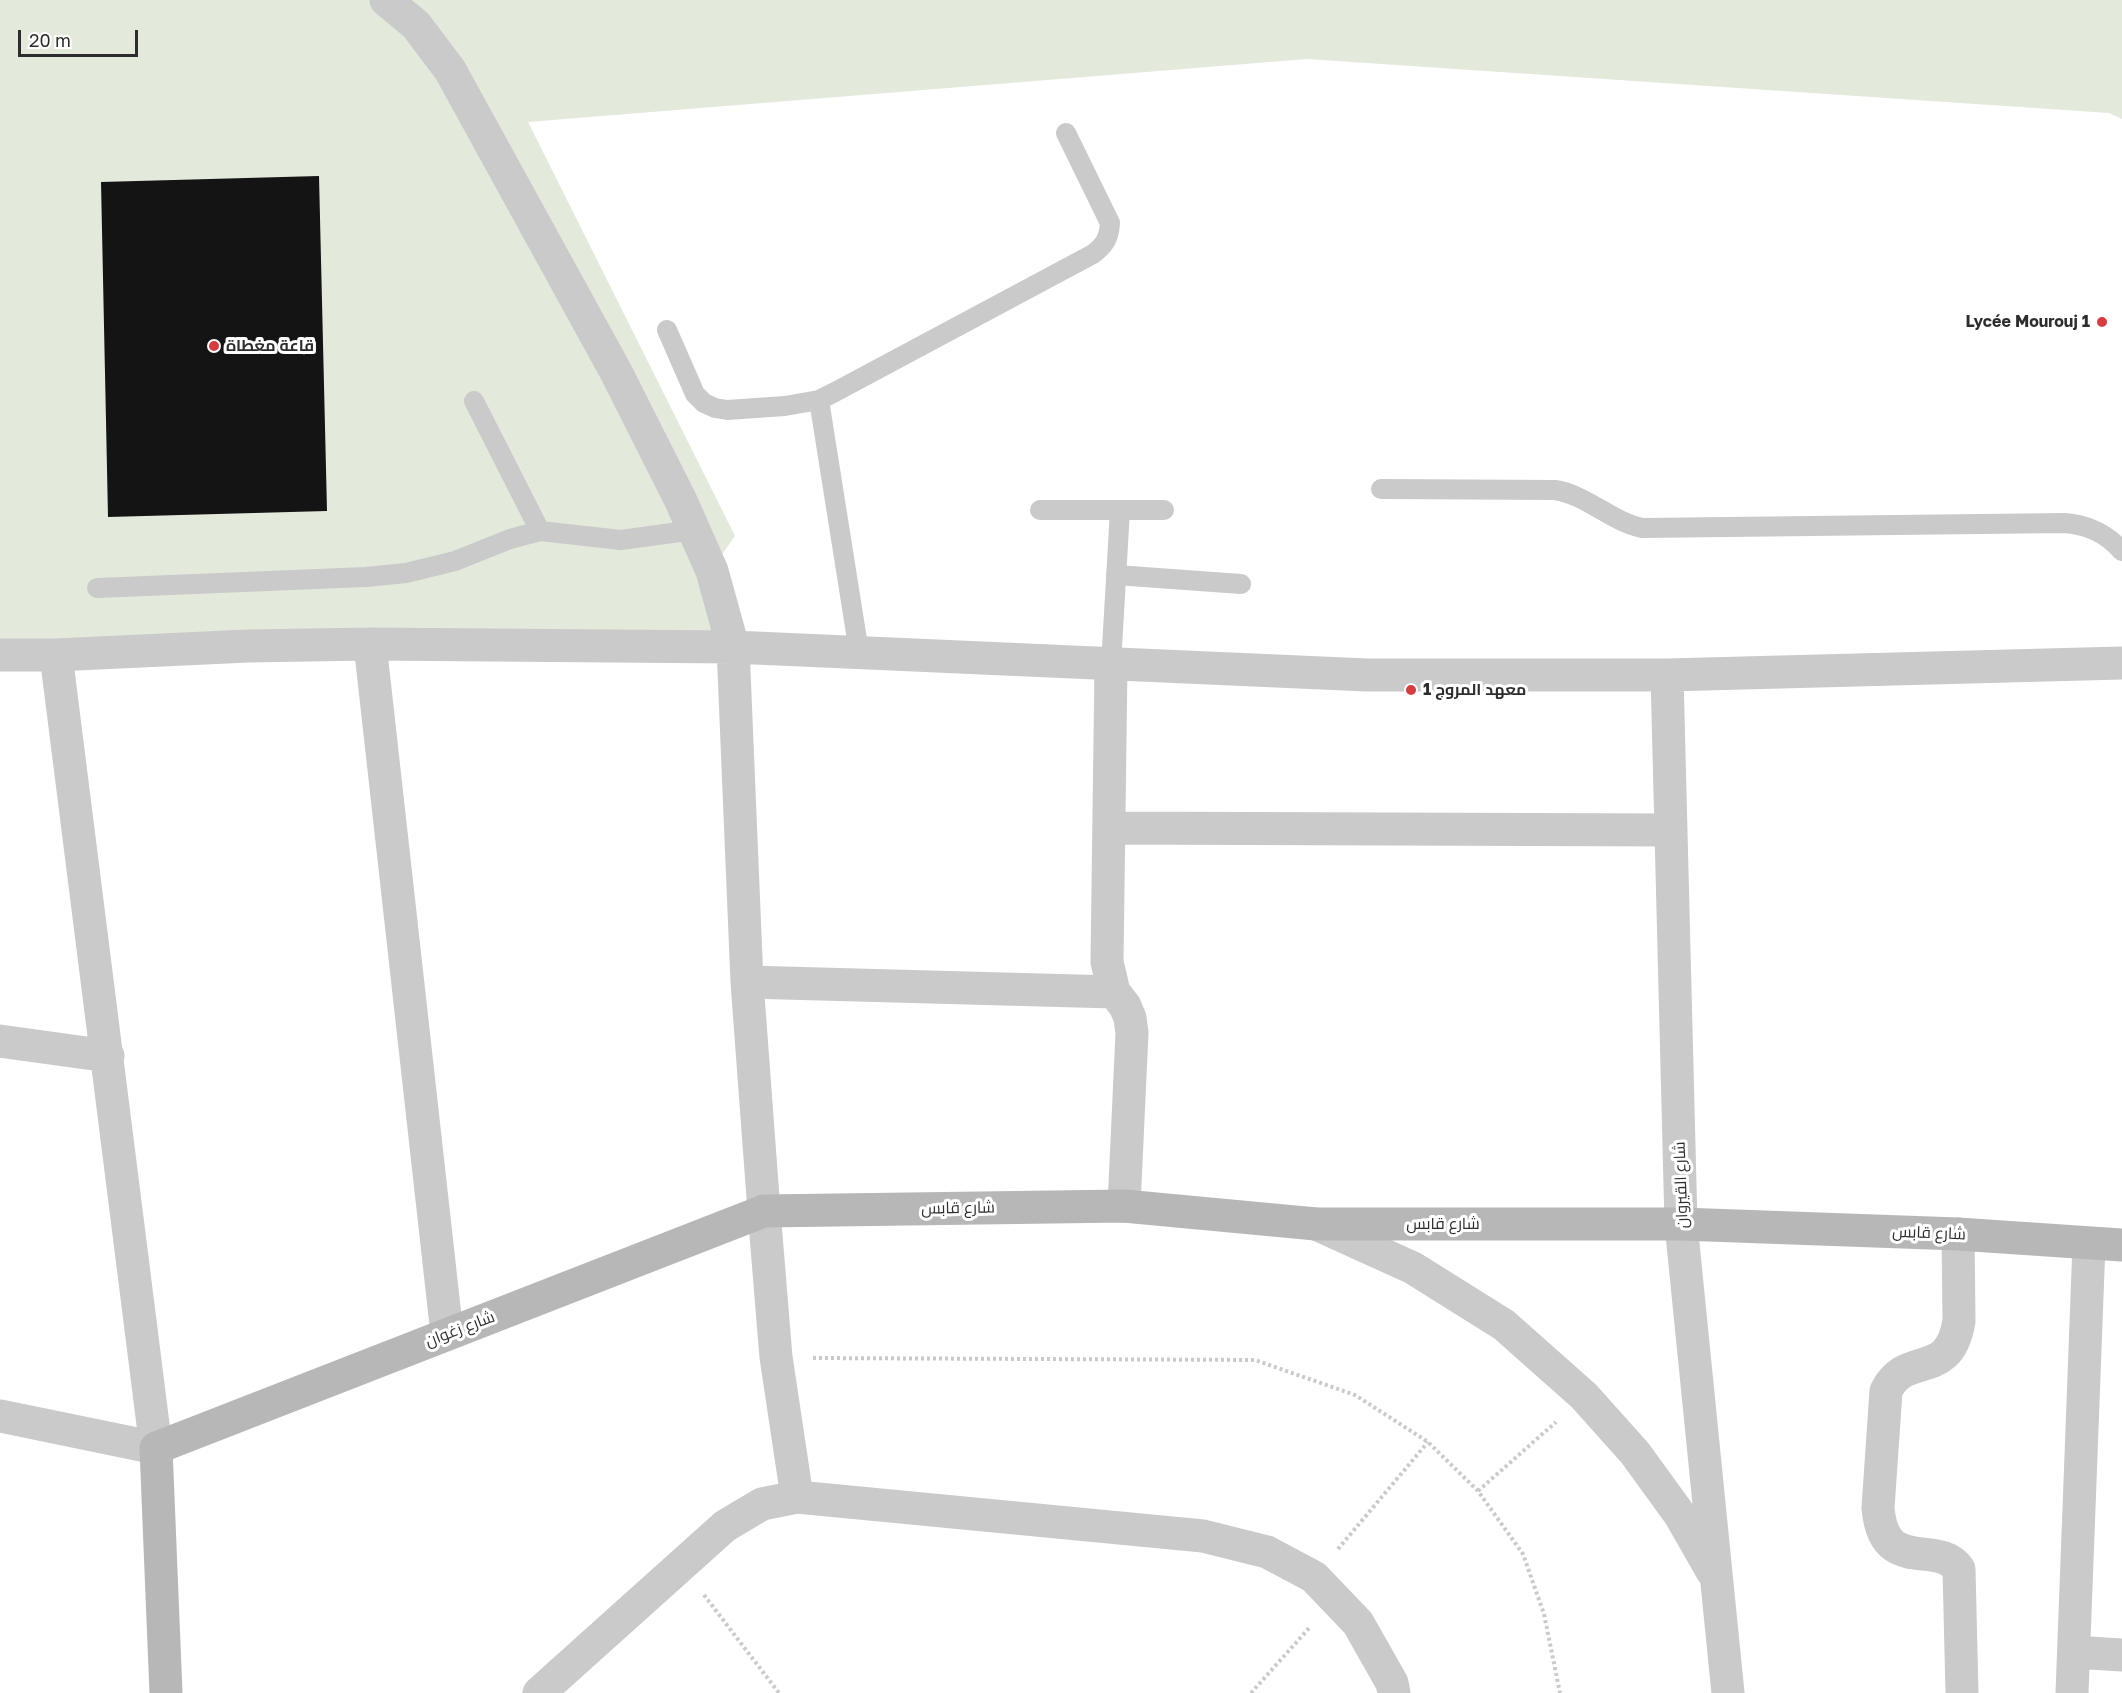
<!DOCTYPE html>
<html>
<head>
<meta charset="utf-8">
<style>
	body { margin:0 }
	#map { position:relative; width:2122px; height:1693px; overflow:hidden; background:#fff; font-family:"Golos Text",sans-serif }
	canvas { display:block }
	.scale { position:absolute; left:18px; top:30px; width:120px; height:27px; box-sizing:border-box; border:3px solid #2d2d2d; border-top:0; padding-left:8px; font-size:18px; line-height:21px; white-space:nowrap; color:#2d2d2d; -webkit-text-stroke:4px #fff; paint-order:stroke }
</style>
</head>
<body>
<div id="map">
<canvas width="2122" height="1693"></canvas>
<div class="scale">20 m</div>
</div>
<script>
const ctx = document.querySelector('canvas').getContext('2d');
ctx.lineJoin = 'round';
function paint(path, color) { ctx.fillStyle = color; ctx.fill(path, 'evenodd'); }
function stroke(path, color, width, dash) { ctx.strokeStyle = color; ctx.lineWidth = width; ctx.lineCap = dash ? 'butt' : 'round'; ctx.setLineDash(dash || []); ctx.stroke(path); }
function write(font, color, halo, rows, align = 'center') {
  ctx.font = font + ' "Golos Text",Cairo,sans-serif'; ctx.lineWidth = 6; ctx.setLineDash([]); ctx.textBaseline = 'middle'; ctx.strokeStyle = halo; ctx.fillStyle = color; for (const [text, x, y, turn = 0] of rows) {
    ctx.save(); ctx.translate(x, y); ctx.rotate((+turn || 0) * Math.PI / 180); ctx.textAlign = isNaN(turn) ? turn : align; if (halo) ctx.strokeText(text, 0, 0); ctx.fillText(text, 0, 0); ctx.restore();
  }
}
const green = new Path2D(`
	M0,0H2122V119L2109,113L1307,59L528,122L735,536L706,577L723,637L0,654Z`);
const building = new Path2D(`
	M319,176L327,511L108,517L101,182Z`);
const path = new Path2D(`
	M813,1358L1255,1360L1355,1395L1428,1442L1478,1491L1523,1554L1544,1614L1560,1693
	M1478,1491L1556,1422
	M1338,1549L1428,1442
	M704,1595L779,1693
	M1251,1693L1310,1627`);
const lane = new Path2D(`
	M667,330L695,394L704,403L715,408L727,410L785,406L819,400L835,392L1093,254C1105,245 1109,238 1110,223L1066,133
	M819,400L859,652
	M474,401L540,531
	M1381,489L1555,490C1587,495 1610,521 1642,528L2065,523C2088,525 2106,533 2122,551
	M1040,510H1164
	M1116,575L1241,584
	M97,588L366,577L406,573L455,561L510,539L540,531L621,540L694,530
	M1111,665L1120,510`);
const street = new Path2D(`
	M386,0L416,25L450,70L616,372L681,501L712,571L733,647L747,982L764,1211L776,1357L797,1497
	M370,644L447,1334
	M0,655H56L248,646L370,644L733,647L1367,675H1667L2122,663
	M1111,665L1107,962L1114,992L1125,1006L1130,1018L1132,1033L1124,1206
	M1667,675L1681,1224L1728,1693
	M1109,828L1671,830
	M747,982L1114,992
	M0,1041L108,1056
	M1316,1224L1413,1268L1504,1325L1584,1396L1635,1453L1680,1515L1712,1571
	M1958,1234L1959,1321C1949,1383 1906,1349 1886,1391L1878,1508C1884,1577 1937,1538 1959,1569L1962,1693
	M0,1416L156,1448L56,655
	M2074,1652L2122,1655
	M539,1693L725,1526L762,1504L797,1497L1203,1536L1267,1552L1314,1577L1358,1623L1392,1683L1394,1693
	M2072,1693L2089,1244`);
const secondary = new Path2D(`
	M166,1693L156,1448L764,1211L1124,1206L1316,1224H1681L1958,1234L2122,1245`);
const markers = [
	[2102,322,6,"#d83c3e"],
	[214,346,6,"#d83c3e"],
	[1411,690,6,"#d83c3e"]
];
const poiNames = [
	["Lycée Mourouj 1",2090,322,"right"],
	["قاعة مغطاة",226,346],
	["معهد المروج 1",1423,690]
];
const streetNames = [
	["شارع القيروان",1681,1185,-92],
	["شارع قابس",958,1208,-1],
	["شارع قابس",1443,1224],
	["شارع قابس",1929,1233,2],
	["شارع زغوان",460,1329,-21]
];
paint(green, '#e3eadc');
paint(building, '#141414');
stroke(path, '#cacaca', 4, [3, 3]);
stroke(lane, '#cacaca', 20);
stroke(street, '#cacaca', 33);
stroke(secondary, '#b7b7b7', 33);
for (const [x, y, r, color] of markers) { const dot = new Path2D(); dot.arc(x, y, r, 0, 2 * Math.PI); ctx.fillStyle = color; ctx.fill(dot); stroke(dot, '#fff', 2); }
write('bold 16px', '#2d2d2d', '#fff', poiNames, 'left');
write('16px', '#2d2d2d', '#fff', streetNames);
</script>
</body>
</html>
